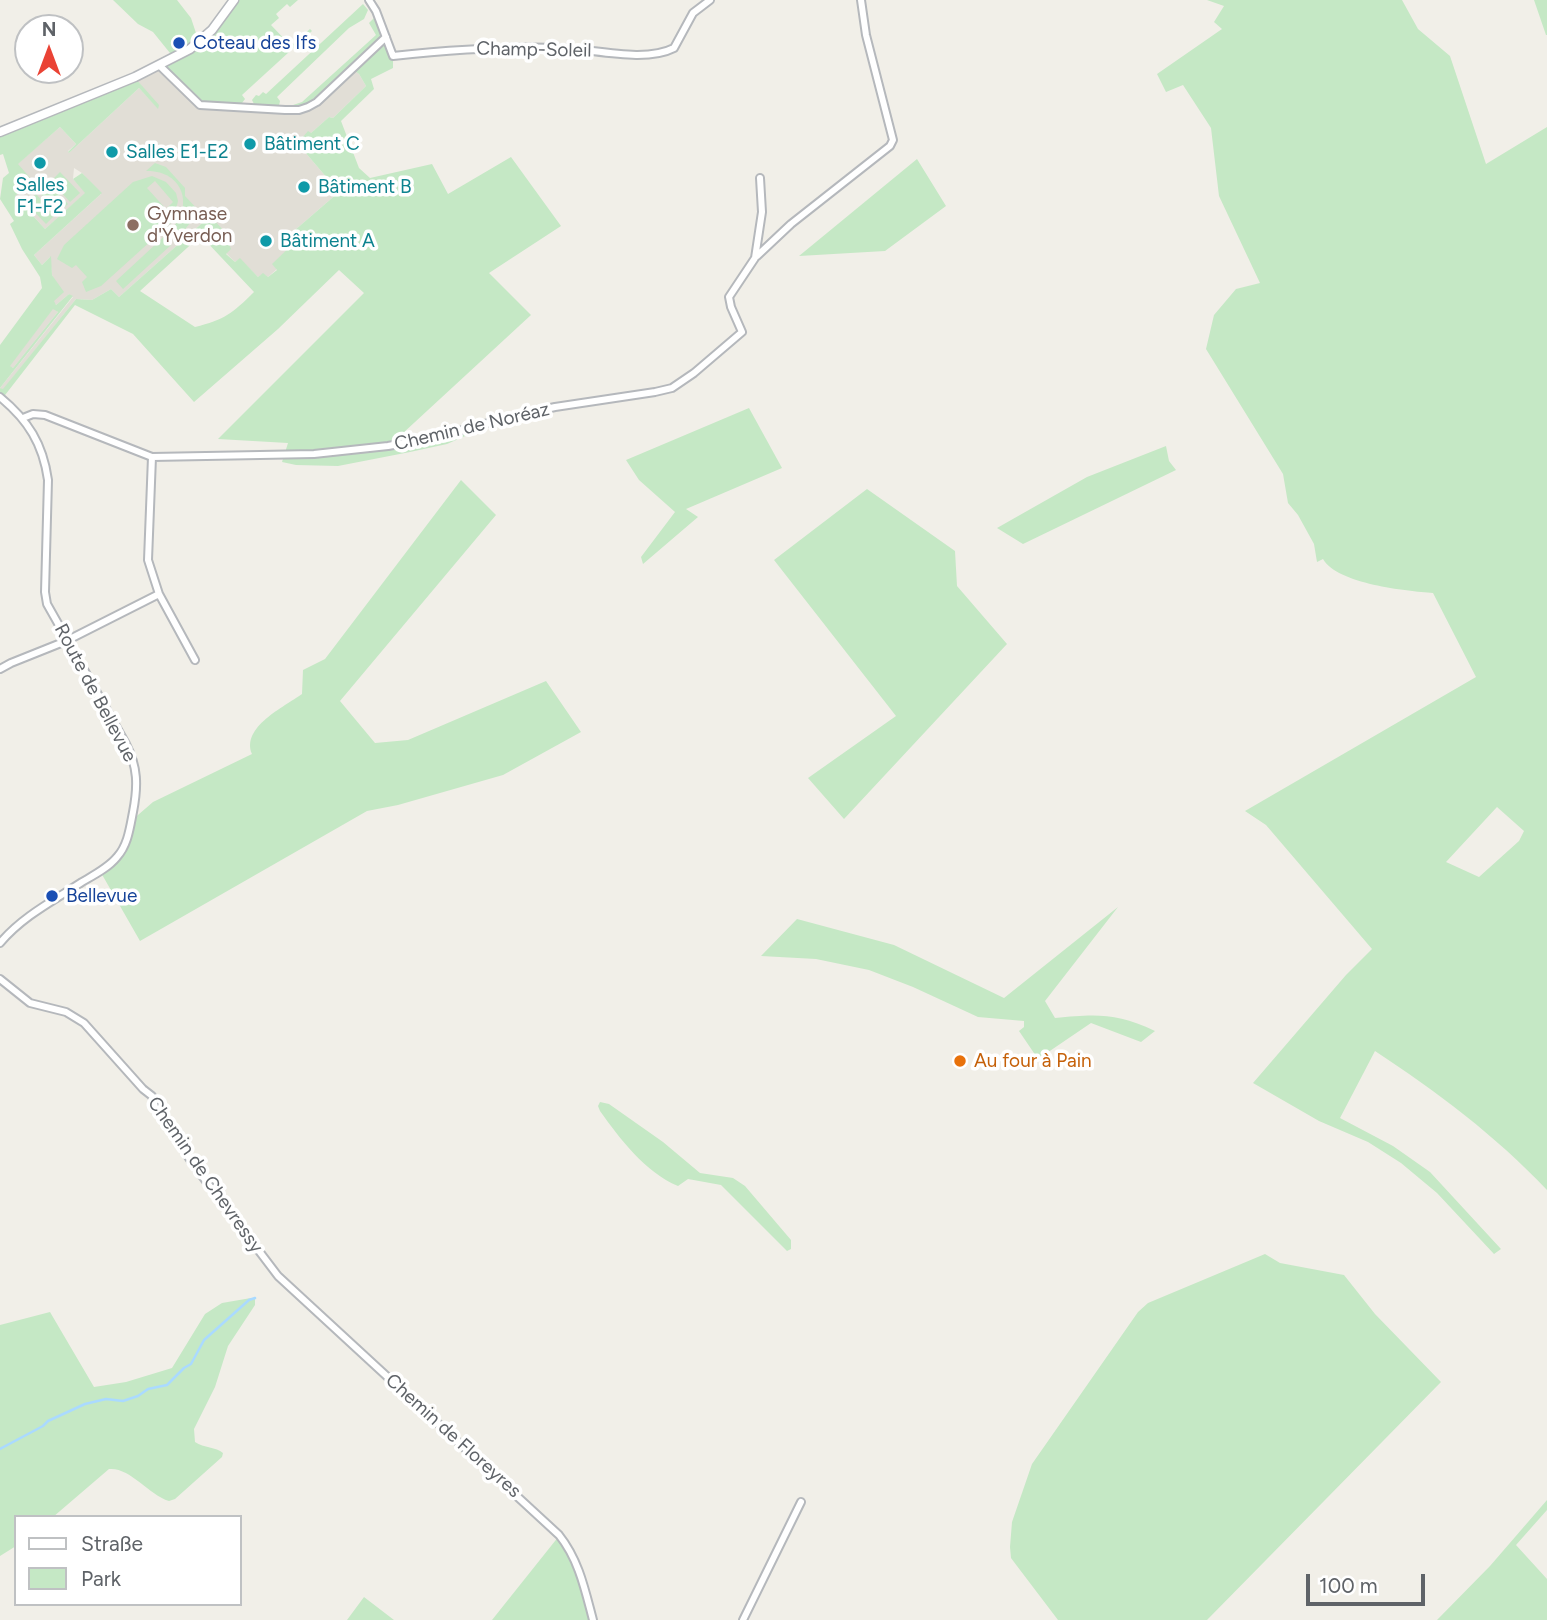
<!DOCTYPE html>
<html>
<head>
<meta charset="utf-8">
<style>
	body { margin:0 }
	#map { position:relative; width:1547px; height:1620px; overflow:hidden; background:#f1efe8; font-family:Figtree,sans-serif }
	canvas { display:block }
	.legend { position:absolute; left:14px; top:1515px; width:228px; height:91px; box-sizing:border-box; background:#fff; border:2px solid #bfc1c3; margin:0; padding:9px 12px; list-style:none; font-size:21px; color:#5f6368 }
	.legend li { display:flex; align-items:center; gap:14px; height:35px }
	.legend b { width:35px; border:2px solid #bfc1c3 }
	.north { position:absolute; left:14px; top:14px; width:70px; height:70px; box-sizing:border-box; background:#fff; border:2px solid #bfc1c3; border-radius:50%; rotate:0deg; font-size:19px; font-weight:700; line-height:28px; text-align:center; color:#5f6368 }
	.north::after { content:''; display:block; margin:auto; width:24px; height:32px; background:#ea4335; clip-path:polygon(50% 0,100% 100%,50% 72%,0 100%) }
	.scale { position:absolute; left:1306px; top:1574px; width:119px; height:32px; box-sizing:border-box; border:4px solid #5f6368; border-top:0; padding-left:9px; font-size:21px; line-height:24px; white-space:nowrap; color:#5f6368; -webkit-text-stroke:5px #fff; paint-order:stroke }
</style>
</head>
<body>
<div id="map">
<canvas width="1547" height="1620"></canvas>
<ul class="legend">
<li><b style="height:9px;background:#fff"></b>Straße</li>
<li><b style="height:19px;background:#c5e8c5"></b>Park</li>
</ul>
<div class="north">N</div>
<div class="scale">100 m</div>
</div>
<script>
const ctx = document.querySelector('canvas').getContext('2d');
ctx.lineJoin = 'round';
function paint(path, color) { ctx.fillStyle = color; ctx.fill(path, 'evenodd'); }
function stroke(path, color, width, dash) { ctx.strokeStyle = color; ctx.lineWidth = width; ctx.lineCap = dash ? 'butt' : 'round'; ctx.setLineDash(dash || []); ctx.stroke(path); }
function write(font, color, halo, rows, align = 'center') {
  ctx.font = font + ' Figtree,sans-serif'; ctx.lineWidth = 7; ctx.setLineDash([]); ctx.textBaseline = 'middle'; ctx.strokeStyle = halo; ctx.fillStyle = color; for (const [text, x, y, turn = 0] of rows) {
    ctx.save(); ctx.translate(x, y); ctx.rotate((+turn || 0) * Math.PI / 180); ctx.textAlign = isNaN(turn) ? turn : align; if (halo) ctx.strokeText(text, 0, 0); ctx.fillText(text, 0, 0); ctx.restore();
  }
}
const education = new Path2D(`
	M160,66L194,102L299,110L352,68L359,74L366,86L333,118L329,117L311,133L304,151L339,192L295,230L301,237L273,264L277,269L268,277L263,274L258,277L240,259L235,262L226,253L230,242L227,239L220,245L216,240L210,216L119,297L111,289L92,300L76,299L3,390L0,388L73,297L69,294L56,305L53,302L57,284L52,275L50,257L42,265L34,255L101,194L82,173L74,168L73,179L86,193L45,229L15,196L17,164L60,127L76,144L68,151L69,153L139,88L158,108L136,79Z
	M53,308L58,312L53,318L13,368L9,366Z`);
const green = new Path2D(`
	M113,0H177L191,18L196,33L201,40L234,0H298L290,7L287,4L276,14L279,18L271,25L291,46L310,29L312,31L242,95L245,99L239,107L200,105L160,66L174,58L153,32L138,24Z
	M1207,0H1402L1418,29L1450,56L1486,164L1547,127V1190C1495,1135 1437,1092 1375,1051L1340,1118L1393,1146L1430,1172L1501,1249L1494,1254L1437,1193L1401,1163L1368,1142L1319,1121L1253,1083L1346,975L1372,949L1266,825L1245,811L1476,677L1433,593C1407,591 1337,584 1323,559L1317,562L1314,544L1298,515L1288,503L1283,474L1206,349L1214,315L1236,289L1260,283L1219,196L1211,128L1183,85L1166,92L1157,74L1222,29L1214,22L1224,6ZM1497,807L1524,831L1519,841L1479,877L1446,862Z
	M1534,0H1547V35H1546Z
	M363,4L368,10L364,19L349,28L277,97L280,101L278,110L256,108L252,100L256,95L259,96L263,92L266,94Z
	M377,15L393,56V68L371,79L374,89L341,121L359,168L370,178L432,164L448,194L511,157L561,226L489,273L531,315L389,446L506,418L447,444L410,452L338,466L296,465L282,462L288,443L218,439L364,293L339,270L278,329L194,402L133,334L75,305L2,399L0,397V345L42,288L40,277L22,249L10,224L14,221L0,199L3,178L9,173L3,154L0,155V132L136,79L159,105L158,109L139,88L69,153L68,152L76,144L60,127L18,164L32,180L15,196L45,229L85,193L73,179L82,173L102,193L34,255L42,265L51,256L52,275L64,292L54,301L56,305L69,294L73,296L0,388L3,389L76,299L92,300L111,289L119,297L210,216L227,234L216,240L220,245L227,239L231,249L226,254L235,262L240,258L258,277L263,273L268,277L277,270L272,264L300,237L295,230L339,192L304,151L302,138L308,131L311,133L329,117L333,118L366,86L359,74L352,69L317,102L294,111L293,105L302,102L376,35L369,23ZM199,237L203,238L254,292C233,313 224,320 195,327L140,291ZM53,309L58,312L53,318L13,368L10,366Z
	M917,159L946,206L885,251L799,256Z
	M155,163L166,167L185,188V196L201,213L193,219L176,241L171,236L167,240L171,245L123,289L116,281L170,231C195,206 183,170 146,171Z
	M60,172L80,193L70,202L51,181Z
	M152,176L166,182L176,193L178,201L173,221L101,286L86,292L82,282L87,277L76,265L72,268L57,259L64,245L133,182ZM155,181L173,202L166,209L147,188Z
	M48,183L68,204L58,213L39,192Z
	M36,194L55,215L46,224L26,203Z
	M749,408L782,468L686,509L698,517L643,564L641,557L675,512L639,480L626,460Z
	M1166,446L1169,461L1176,470L1023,544L997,528L1087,477Z
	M461,480L496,515L340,701L375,743L408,740L546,681L581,732L503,775L398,805L367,811L140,941L100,871L117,857L131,821L153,802L252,754C241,727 284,707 302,694L303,670L325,659Z
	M867,489L955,551L957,586L1007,644L844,819L808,778L896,716L774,560Z
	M1118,907L1045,1001L1055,1018C1097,1014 1116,1013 1155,1031L1141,1042L1091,1023L1038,1059L1019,1031L1024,1027V1021L978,1017L913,987L869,970L816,959L761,956L797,919L894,945L1004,998Z
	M600,1102L609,1104L663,1142L700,1173L733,1178L745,1186L791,1240V1249L787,1251L721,1185L688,1179L678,1186C645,1172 620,1139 600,1111L598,1106Z
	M1265,1254L1280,1263L1344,1275L1375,1314L1441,1382L1207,1620H1058L1017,1566L1011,1558L1010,1547L1012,1522L1032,1464L1138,1312L1148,1303Z
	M251,1298L255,1299V1305L228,1346L215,1387L194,1429L195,1442C204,1448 216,1447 223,1453L222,1457L175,1499L169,1501C148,1494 130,1467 109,1469L53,1517H16V1546L0,1556V1325L50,1312L94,1387L126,1382L172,1368L205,1314L222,1303Z
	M1547,1500V1510L1516,1545L1547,1579V1620H1437L1490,1566Z
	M559,1536L568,1548L593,1620H492Z
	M364,1597L394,1620H347Z`);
const stream = new Path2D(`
	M0,1449L43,1426L48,1421L85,1404L106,1399L123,1401L138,1396L148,1389L167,1385L184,1368L191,1364L204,1340L249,1300L255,1298`);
const minor = new Path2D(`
	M369,0L376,11L393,56C448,50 505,46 561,48C593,49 645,63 674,48L693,13L710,0
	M160,66L200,105L285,110H299L308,107L317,102L386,37
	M757,256L791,224L890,146L893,140L866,35L861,0
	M0,397C28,420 43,444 48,480L45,592L47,604L126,744C138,767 138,786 133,812C130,827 128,845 117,857C108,868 94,875 82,882C53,901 23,916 0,943
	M23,418L33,414L45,415L152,457L314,454L388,446L437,437L506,418L555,407L655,392L672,388L694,373L742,332L731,307L729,297L755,258L762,212L760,178
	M152,457L148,560L159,594L195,660
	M0,669L11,663L66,641L159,594
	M0,979L30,1003L66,1012L84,1023L143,1089L152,1096L155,1107L193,1164L278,1276L559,1535C579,1560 585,1590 593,1620
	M743,1620L801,1502`);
const tertiary = new Path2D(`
	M0,132L135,77L190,49L212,30L234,0`);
const markers = [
	[179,43,7,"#1a4fb4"],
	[250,144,7,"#0f9aa8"],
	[112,152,7,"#0f9aa8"],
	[40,163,7,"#0f9aa8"],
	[304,187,7,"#0f9aa8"],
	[133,225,7,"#8d6e63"],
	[266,241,7,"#0f9aa8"],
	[52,896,7,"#1a4fb4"],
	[960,1061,7,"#e8710a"]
];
const transitNames = [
	["Coteau des Ifs",193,43],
	["Bellevue",66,896]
];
const streetNames = [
	["Champ-Soleil",534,50,1],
	["Chemin de Noréaz",472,427,-13],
	["Route de Bellevue",95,693,62],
	["Chemin de Chevressy",205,1175,55],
	["Chemin de Floreyres",453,1436,42]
];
const cultureNames = [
	["Bâtiment C",264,144],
	["Salles E1-E2",126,152],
	["Salles",40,185,"center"],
	["F1-F2",40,207,"center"],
	["Bâtiment B",318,187],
	["Bâtiment A",280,241]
];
const educationNames = [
	["Gymnase",147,214],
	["d'Yverdon",147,236]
];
const foodNames = [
	["Au four à Pain",974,1061]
];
paint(education, '#e1ded6');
paint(green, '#c5e8c5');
stroke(stream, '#aadaff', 2.5);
stroke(minor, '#b5b8bc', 10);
stroke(tertiary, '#b5b8bc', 11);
stroke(minor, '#fff', 6);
stroke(tertiary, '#fff', 8);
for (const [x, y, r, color] of markers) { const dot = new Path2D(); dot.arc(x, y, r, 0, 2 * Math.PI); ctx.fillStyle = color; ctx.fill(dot); stroke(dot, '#fff', 2.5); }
write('19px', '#164399', '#fff', transitNames, 'left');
write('19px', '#5f6368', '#fff', streetNames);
write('19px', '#0d838f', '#fff', cultureNames, 'left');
write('19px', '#785e54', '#fff', educationNames, 'left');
write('19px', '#c56008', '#fff', foodNames, 'left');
</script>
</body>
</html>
